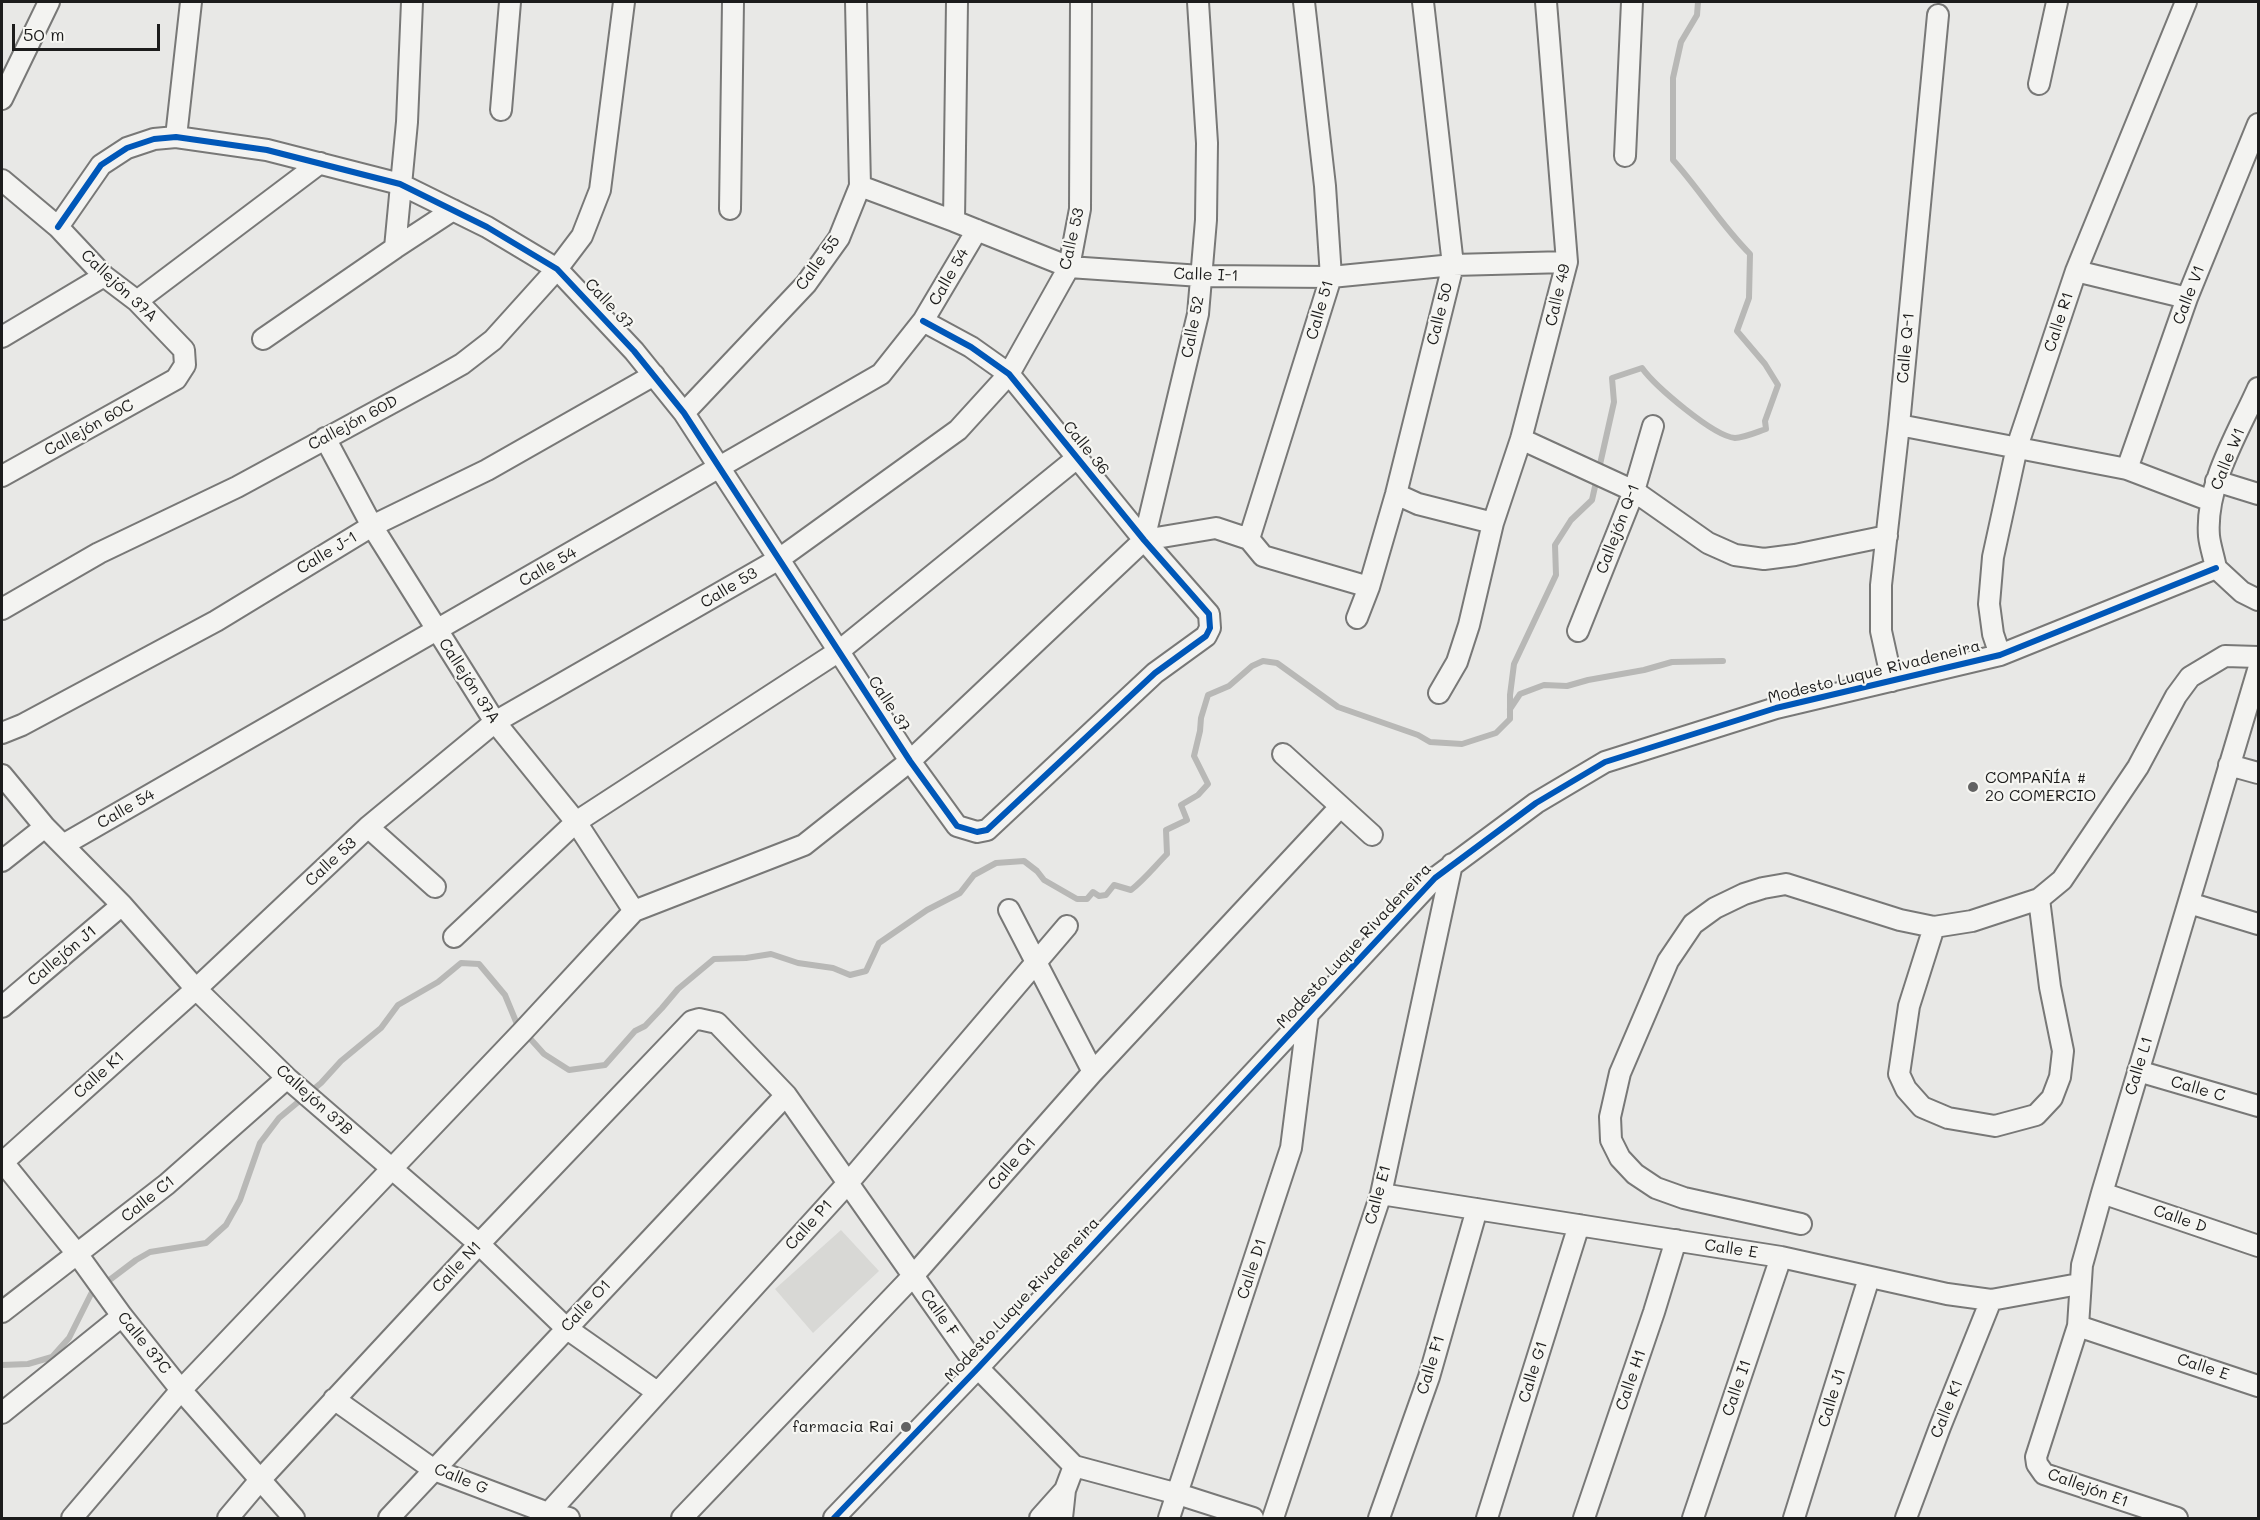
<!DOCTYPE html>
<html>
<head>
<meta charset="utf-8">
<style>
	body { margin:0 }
	#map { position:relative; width:2260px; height:1520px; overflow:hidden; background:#e8e8e6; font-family:Mali,sans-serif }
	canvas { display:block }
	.frame { position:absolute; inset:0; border:3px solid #1c1c1c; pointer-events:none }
	.scale { position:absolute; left:12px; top:24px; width:148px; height:27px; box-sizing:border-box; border:3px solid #1c1c1c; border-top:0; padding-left:8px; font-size:18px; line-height:21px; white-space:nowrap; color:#1c1c1c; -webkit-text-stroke:4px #f6f6f2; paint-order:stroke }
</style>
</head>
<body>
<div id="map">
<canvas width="2260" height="1520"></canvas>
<div class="frame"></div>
<div class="scale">50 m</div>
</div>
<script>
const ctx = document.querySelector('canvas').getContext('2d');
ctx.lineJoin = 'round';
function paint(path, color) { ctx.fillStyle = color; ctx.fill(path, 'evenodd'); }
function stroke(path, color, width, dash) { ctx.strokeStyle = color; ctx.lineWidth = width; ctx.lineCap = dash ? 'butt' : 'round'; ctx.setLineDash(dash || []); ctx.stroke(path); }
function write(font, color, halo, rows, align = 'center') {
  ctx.font = font + ' Mali,sans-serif'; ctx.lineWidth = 4.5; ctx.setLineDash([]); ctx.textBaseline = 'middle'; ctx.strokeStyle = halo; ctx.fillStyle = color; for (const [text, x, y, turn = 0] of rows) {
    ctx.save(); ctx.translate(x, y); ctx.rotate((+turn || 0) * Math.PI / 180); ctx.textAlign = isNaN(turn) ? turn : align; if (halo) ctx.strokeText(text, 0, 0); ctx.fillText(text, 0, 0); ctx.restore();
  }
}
const built = new Path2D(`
	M841,1230L879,1271L813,1333L775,1289Z`);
const stream = new Path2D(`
	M1510,709L1520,694L1544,685L1567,686L1588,680L1644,670L1672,662L1723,661
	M2,1365L28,1364L52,1357L69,1338L91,1294L136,1260L150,1252L206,1243L226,1225L240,1200L260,1143L279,1118L321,1083L341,1061L381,1028L398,1005L438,982L461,963L479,964L505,995L517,1024L544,1054L569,1070L605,1065L635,1031L645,1026L662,1008L678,989L714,959L746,958L771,954L798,963L833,968L850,975L866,971L879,943L927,910L960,893L974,875L996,863L1024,861L1037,871L1044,880L1077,899H1087L1093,892L1099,896L1106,895L1114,885L1131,890C1145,879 1155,866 1167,854L1166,830L1187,820L1181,805L1198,795L1208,784L1194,756L1200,731L1201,718L1208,695L1229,686L1252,666L1263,661L1277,663L1338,707L1418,735L1430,742L1462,744L1496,733L1510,719V695L1514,664L1556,575L1555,545L1571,520L1592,500L1614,402L1612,378L1642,368C1655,386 1713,436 1735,438C1744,438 1757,432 1766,429L1765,421L1778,385L1765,364L1737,331L1749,298L1750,254C1721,225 1700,190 1673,160V78L1681,42L1697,15L1698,2`);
const minor = new Path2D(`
	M2039,84L2057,2
	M2,99L49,2
	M501,110L510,2
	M176,137L191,2
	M1625,156L1632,2
	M2,180L58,227L104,276L137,301L184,350L185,365L176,379L2,476
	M860,186L954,221L1069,267L1201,276L1331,277L1453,265L1567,262
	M730,209L733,2
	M954,221L957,2
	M58,227L101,165L127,148L154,139L176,137L267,150L400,184L487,227L557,269L634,351L684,413L910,761L957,826L977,832L987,830L1155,673L1206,636L1210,628L1209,614L1144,540L1009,374L971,347L923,321
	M395,248L453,210
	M2076,271L2187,298
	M137,301L320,163
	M2,337L104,276
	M263,339L395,248L407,122L412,2
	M684,413L806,284L839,238L860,186L856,2
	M1899,425L2127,469L2211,501
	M325,438L372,526L495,722L576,822L634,911
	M1521,439L1634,491L1708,543L1735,555L1764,559L1795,555L1887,536
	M2127,469L2187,298L2258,124
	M2216,481L2258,494
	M1396,494L1418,504L1493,523
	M1249,539L1331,277L1325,186L1304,2
	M1144,540L1198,314L1206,220L1207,143L1198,2
	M2216,568C2214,557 2210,546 2209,536C2205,485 2238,433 2258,388
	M2216,568L2242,592L2258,600
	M2,609L99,553L237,487L432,381L462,364L493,340L557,269L582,236L600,190L624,2
	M1357,618L1369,587L1396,494L1453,265L1423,2
	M1578,631L1634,491L1653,426
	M2000,655L1993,634L1989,604L1993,557L2017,447L2076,271L2186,2
	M1892,681L1881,631V585L1899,425L1938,15
	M1439,693L1457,662L1469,625L1493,523L1521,439L1567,262L1546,2
	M2,733L22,725L216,621L372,526L487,470L654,375
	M1283,754L1372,835
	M2229,765L2258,773
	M2,775L45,827L122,905L196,989L287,1078L479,1244L566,1328L657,1392
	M368,827L435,887
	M63,845L881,374L923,321L977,230
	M2,861L45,827
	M2189,903L2258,924
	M1009,910L1093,1072
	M1934,927L1909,1006L1899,1074L1906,1089L1922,1107L1948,1118L1995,1126L2036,1115L2052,1098L2060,1077L2063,1051L2050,987L2039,899
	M454,937L576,822L839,651L1077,458
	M2,1007L122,905
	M2138,1071L2258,1106
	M2,1161L78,1255L122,1316L181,1390L294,1518
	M2,1163L196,989L368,827L495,722L779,559L958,430L1009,374L1069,267L1080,209L1081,2
	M2102,1193L2258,1246
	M1381,1194L1781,1257L1947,1294L1991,1300L2079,1284
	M1801,1224L1684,1198L1656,1188L1635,1174L1620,1158L1611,1140L1610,1117L1620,1073L1668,961L1693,924L1715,908L1744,894L1763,888L1786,884L1900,920L1934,927L1972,921L2039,899L2062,880L2138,767L2176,696L2190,677L2225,656L2258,657
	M2,1312L167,1184L287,1078
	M2078,1326L2258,1386
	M334,1399L434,1470L548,1513L569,1518
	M2,1413L122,1316
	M72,1518L181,1390L523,1031L634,911L804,845L910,761L1144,540L1216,528L1249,539L1263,556L1369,587
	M228,1518L260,1480L479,1244L692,1021L699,1019L717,1023L786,1095L978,1368L1074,1466L1178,1494L1253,1518
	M389,1518L786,1095
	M544,1518L848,1183L1067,926
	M682,1518L913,1276L1093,1072L1340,807
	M834,1518L978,1368L1435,878L1536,803L1605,762L1776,708L2000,655L2216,568
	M1040,1518L1065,1490L1074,1466
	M1062,1518L1065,1490
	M1169,1518L1291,1148L1308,1014
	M1273,1518L1381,1194L1452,864
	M1379,1518L1429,1377L1477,1209
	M1487,1518L1579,1225
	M1584,1518L1654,1312L1676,1240
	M1693,1518L1781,1257
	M1794,1518L1869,1278
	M1906,1518L1940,1427L1991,1300
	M2177,1518L2044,1474L2037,1464L2036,1457L2078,1326L2082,1265L2102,1193L2258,670`);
const cycleway = new Path2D(`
	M58,227L101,165L127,148L154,139L176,137L267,150L400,184L487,227L557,269L634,351L684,413L910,761L957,826L977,832L987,830L1155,673L1206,636L1210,628L1209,614L1144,540L1009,374L971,347L923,321
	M834,1518L978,1368L1435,878L1536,803L1605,762L1776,708L2000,655L2216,568`);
const markers = [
	[1973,787,6,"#636363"],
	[906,1427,6,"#636363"]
];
const streetNames = [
	["Calle 53",1072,239,-77],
	["Calle 55",818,263,-54],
	["Calle I-1",1206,275,2],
	["Calle 54",949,277,-60],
	["Callejón 37A",119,286,43],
	["Calle 49",1558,295,-77],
	["Calle V1",2189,295,-69],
	["Calle 37",609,304,47],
	["Calle 51",1320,310,-74],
	["Calle 50",1440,314,-76],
	["Calle R1",2059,322,-72],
	["Calle 52",1193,327,-79],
	["Calle Q-1",1906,348,-85],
	["Callejón 60D",353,423,-28],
	["Callejón 60C",89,428,-29],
	["Calle 36",1086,448,51],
	["Calle W1",2228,459,-68],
	["Callejón Q-1",1618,529,-69],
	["Calle J-1",327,553,-31],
	["Calle 54",548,567,-30],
	["Calle 53",729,588,-31],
	["Modesto Luque Rivadeneira",1874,672,-14],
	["Callejón 37A",469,681,57],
	["Calle 37",889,704,57],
	["Calle 54",126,809,-30],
	["Calle 53",331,862,-43],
	["Modesto Luque Rivadeneira",1354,946,-47],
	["Callejón J1",62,956,-40],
	["Calle L1",2139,1066,-73],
	["Calle K1",99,1075,-42],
	["Calle C",2198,1089,16],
	["Callejón 37B",314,1100,42],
	["Calle Q1",1012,1164,-49],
	["Calle E1",1378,1195,-75],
	["Calle C1",148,1199,-39],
	["Calle D",2180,1219,19],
	["Calle P1",809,1225,-48],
	["Calle E",1731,1249,9],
	["Calle N1",457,1267,-47],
	["Calle D1",1252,1269,-72],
	["Modesto Luque Rivadeneira",1022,1300,-47],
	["Calle O1",586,1306,-47],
	["Calle F",939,1313,55],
	["Calle 37C",144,1343,51],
	["Calle F1",1431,1365,-73],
	["Calle E",2203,1367,18],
	["Calle G1",1533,1372,-73],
	["Calle H1",1631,1380,-71],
	["Calle I1",1737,1388,-71],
	["Calle J1",1832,1398,-73],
	["Calle K1",1947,1409,-68],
	["Calle G",461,1479,22],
	["Callejón E1",2088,1488,20]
];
const poiNames = [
	["COMPAÑÍA #",1985,778],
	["20 COMERCIO",1985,796],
	["farmacia Rai",894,1427,"right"]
];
paint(built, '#d8d8d5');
stroke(stream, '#b8b8b6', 6);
stroke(minor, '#787877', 24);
stroke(minor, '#f3f3f1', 20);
stroke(cycleway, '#0057b8', 6);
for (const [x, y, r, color] of markers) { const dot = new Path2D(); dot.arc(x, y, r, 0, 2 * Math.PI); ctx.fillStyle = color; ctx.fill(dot); stroke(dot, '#f6f6f2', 2); }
write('16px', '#1c1c1c', '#f6f6f2', streetNames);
write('16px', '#1c1c1c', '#f6f6f2', poiNames, 'left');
</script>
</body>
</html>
